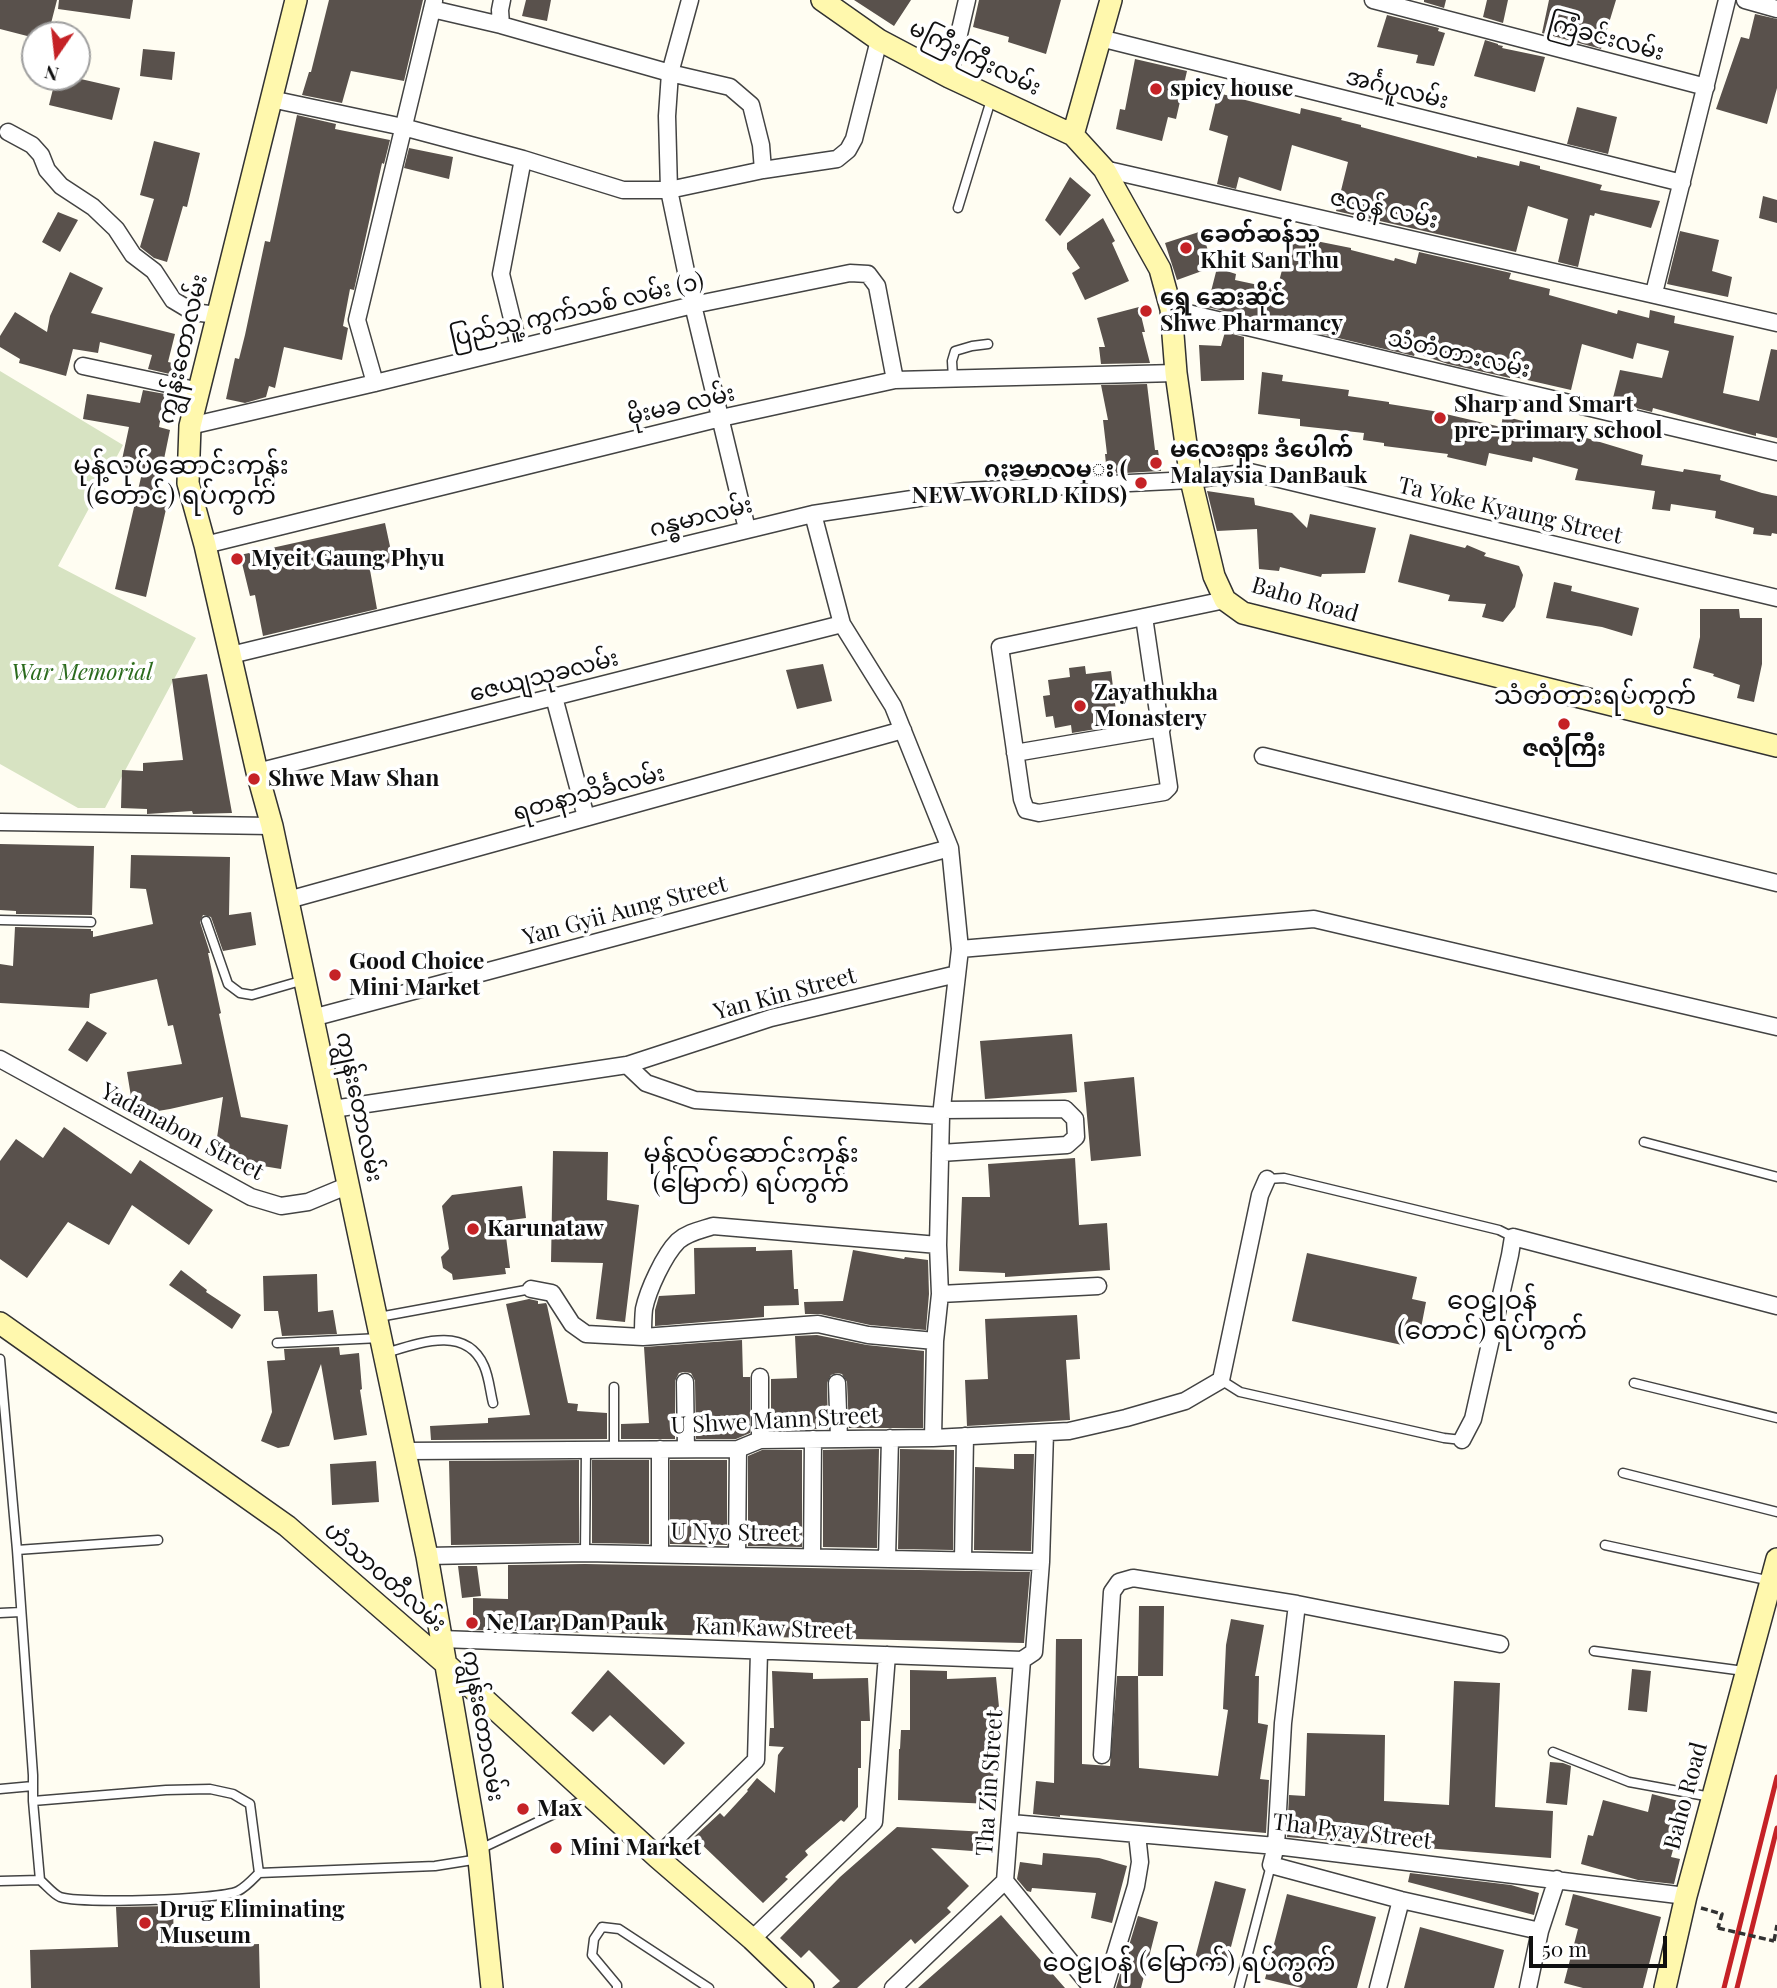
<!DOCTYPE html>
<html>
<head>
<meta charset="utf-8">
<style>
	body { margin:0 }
	#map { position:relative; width:1777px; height:1988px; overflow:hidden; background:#fffdf2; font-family:"Playfair Display",serif }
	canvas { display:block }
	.north { position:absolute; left:21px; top:21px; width:70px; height:70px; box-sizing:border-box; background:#fff; border:2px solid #9f9f9f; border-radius:50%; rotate:194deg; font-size:19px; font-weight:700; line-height:28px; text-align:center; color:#101010 }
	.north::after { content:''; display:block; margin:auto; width:24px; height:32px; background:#c52226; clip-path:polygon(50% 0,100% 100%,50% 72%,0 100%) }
	.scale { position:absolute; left:1529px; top:1936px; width:138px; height:32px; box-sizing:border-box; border:4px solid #101010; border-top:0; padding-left:9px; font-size:21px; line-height:24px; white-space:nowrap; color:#101010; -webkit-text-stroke:5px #fff; paint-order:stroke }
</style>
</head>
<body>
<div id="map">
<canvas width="1777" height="1988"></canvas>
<div class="north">N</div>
<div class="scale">50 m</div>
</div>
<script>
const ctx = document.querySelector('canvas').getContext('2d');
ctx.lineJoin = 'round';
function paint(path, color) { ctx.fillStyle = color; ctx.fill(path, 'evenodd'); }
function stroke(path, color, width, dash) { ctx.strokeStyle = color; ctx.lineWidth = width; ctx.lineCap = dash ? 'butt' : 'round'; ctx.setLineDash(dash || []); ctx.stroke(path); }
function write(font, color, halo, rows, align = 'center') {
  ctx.font = font + ' "Playfair Display","Noto Sans Myanmar",serif'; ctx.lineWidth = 7; ctx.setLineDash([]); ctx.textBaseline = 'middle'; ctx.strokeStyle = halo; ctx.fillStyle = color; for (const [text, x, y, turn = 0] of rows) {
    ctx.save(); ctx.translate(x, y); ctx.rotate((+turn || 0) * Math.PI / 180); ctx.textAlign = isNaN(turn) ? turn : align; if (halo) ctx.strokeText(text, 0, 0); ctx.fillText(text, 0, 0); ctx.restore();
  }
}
const cemetery = new Path2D(`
	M0,371L123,445L58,566L196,638L105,808H78L0,764Z`);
const building = new Path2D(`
	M0,0H57L48,35H35V38L0,29Z
	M59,0H133L130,19L58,9Z
	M329,0H423L404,81L351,71L342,103L302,95L309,72H311Z
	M526,0H551L547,21L522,16Z
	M854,0H911L894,26Z
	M979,0H1061L1046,54L1008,42L1009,37L973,27Z
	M1424,0H1446L1444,8L1424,2Z
	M1487,0H1508L1503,23L1483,17Z
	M1549,0H1616L1601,49L1542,33Z
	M1755,14L1777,19V88L1767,124L1716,109L1741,37L1749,39Z
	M1387,15L1439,28L1438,31L1445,33L1434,66L1416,63L1418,55L1377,47Z
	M1485,40L1498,44V45L1503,46L1502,48L1545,57L1535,92L1474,76Z
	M143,49L175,52L172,80L140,76Z
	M1135,59L1187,71L1176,119L1168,117L1162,141L1116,129L1120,109L1125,110Z
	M56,77H72L120,88L112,120L49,105Z
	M1218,93L1300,114L1301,108L1342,118L1341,120L1361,125V127L1477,158V156L1519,166L1520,161L1540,166V169L1602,185L1600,190L1660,201L1651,228L1595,213L1594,216L1590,215L1578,267L1558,262L1568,219L1528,206L1516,252L1336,211L1348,162L1292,145L1281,191L1239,177L1236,189L1221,185L1217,184L1228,136L1209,130Z
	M1577,107L1617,117L1608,154L1567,144Z
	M297,115L336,124L335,129L390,140L384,164L382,163L354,290L350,289L343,326L348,328L342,360L284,347L275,388L269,386L266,397L245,403L226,399L235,358L239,359L245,335L265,241L270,242Z
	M154,141L200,153L187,207L183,206L167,262L154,258L140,247L154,199L140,195Z
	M409,148L453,157L449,179L404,168Z
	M1070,177L1091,195L1060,236L1045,220Z
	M1763,196L1777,200V223L1759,218Z
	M58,212L78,220L60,252L42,242Z
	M1103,218L1115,241L1112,243L1129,281L1085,300L1072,273L1080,268L1067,249V243Z
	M1202,231L1213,267L1177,280L1165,243Z
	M1680,231L1719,240L1712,271L1732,277L1728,297L1667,284Z
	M1291,236L1351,248V250L1394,261L1395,258L1416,264L1419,252L1511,273L1509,279L1550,289L1549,295L1617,314L1618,310L1649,318L1650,310L1675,316L1674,323L1734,336L1723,393L1759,401L1771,349L1777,350V438L1756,433V436L1653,408L1652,412L1612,402L1620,370L1662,378L1669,351L1637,343L1633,359L1582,344L1571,390L1510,376V378L1448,364L1415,353L1414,356L1207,307L1217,268L1236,274L1235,280L1277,289Z
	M70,272L103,288L91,313L175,334L168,362L177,364L174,375L148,369L152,355L100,342L98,353L73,349L66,376L19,363L20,359L0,347V336L15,312L47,332L50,316Z
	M1139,307L1145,332H1142L1150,363L1101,364L1099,347H1105L1097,318Z
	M1225,332L1244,337V380L1201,381L1199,345L1221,346Z
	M1262,372L1283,375L1282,381L1349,390L1348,396L1389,402V404L1433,411L1501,427L1503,416L1566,432L1567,426L1581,429L1580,436L1643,455L1641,465L1683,472L1684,469L1721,475L1720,480L1762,493L1777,496V534L1772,533L1771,536L1753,534L1754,528L1715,518L1716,511L1671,504L1670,511L1652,509L1655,491L1575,480L1578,469L1533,457L1532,462L1489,453L1486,466L1447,457L1448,454L1384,446V443L1363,440L1364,433L1300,426V419L1258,414Z
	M1147,384L1155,450H1158L1161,471L1107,474L1105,454H1107L1103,420H1108L1101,385Z
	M143,390L165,394L159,427L170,430L157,493L169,496L146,597L115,589L142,473L120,469L129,427L83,419L87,394L140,403Z
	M1207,491L1254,498L1255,505L1292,513L1307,528L1310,514L1376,528L1365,573L1322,574L1321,577L1280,567L1279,571L1259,569L1257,529L1217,531Z
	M385,523L394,565L370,570L377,609L263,636L255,595L250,596L240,555Z
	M1410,534L1465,548L1467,545L1486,553L1484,556L1519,566L1523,575L1515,607L1503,622L1482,617L1486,604L1448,601L1450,595L1398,582Z
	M1554,582L1572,586L1571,591L1639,608L1632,636L1602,627L1546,618Z
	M1700,609H1739L1740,618H1762V664L1754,702L1737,698L1740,685L1713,676L1714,674L1693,668L1700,637Z
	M823,664L832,701L797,709L786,670Z
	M1085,666L1086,674L1111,671L1117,719L1101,721L1102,728L1072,733L1071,725L1055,728L1053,716L1046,717L1043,696L1050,695L1048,680L1070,677L1069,668Z
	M207,674L232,813L193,814L192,811L147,814V809L121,808L122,770L143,771V763L183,760L172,679Z
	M0,844L94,846L92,915L16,914V911L0,910Z
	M131,855L230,857L229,915L251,912L256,945L223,951L211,917L203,915L200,922L210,953H208L221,1013L219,1014L241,1117L288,1125L281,1169L214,1158L223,1097L170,1109L134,1115L127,1072L182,1064L173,1025L168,1026L157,979L90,994L89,1008L0,1003V964L13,966L15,927L91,929V931H93V937L153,924L146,889L130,888Z
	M87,1021L107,1033L87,1062L68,1050Z
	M1072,1034L1077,1092L985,1099L980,1041Z
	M1134,1077L1141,1156L1091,1161L1084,1082Z
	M64,1127L131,1174L140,1160L213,1210L189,1245L132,1205L109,1245L68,1222L27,1278L0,1259V1161L16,1139L43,1158Z
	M553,1151L608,1152L607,1200L639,1205L625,1322L596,1319L603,1263L551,1262Z
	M1075,1158L1079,1225L1107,1223L1110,1270L1005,1277V1273L959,1271L962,1197H990L988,1164Z
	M522,1186L526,1218L504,1221L510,1268H505L506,1274L453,1280L452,1274L443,1268L441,1257L449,1249L442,1206L452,1195Z
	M756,1247V1251L792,1250L794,1289H798L799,1305L764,1306V1317L655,1326V1310L659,1296L695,1294L694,1248Z
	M853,1250L904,1259L905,1257L928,1260L929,1294L926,1330L870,1325L820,1314H805L804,1302L843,1301Z
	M1307,1253L1417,1277L1412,1299L1426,1302L1421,1328L1406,1324L1402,1345L1292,1321Z
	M181,1270L207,1290L206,1292L241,1315L232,1329L169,1285Z
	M317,1274L318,1312L333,1310L337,1334L282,1336L278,1311H264L263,1276Z
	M529,1299L538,1301V1304L546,1303L547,1305L568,1403L578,1404L577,1411L607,1413V1439L431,1440L430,1426L488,1423V1418L530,1415L506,1304Z
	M1077,1315L1080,1359L1066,1360L1070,1420L967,1426L965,1380L988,1379L985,1319Z
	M817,1335L867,1345L924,1351L923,1428H849L847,1382L842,1374L837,1373L831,1375L827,1383L828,1429H771V1379L797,1378L795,1336Z
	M742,1340L743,1377H750V1433L736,1439H696L695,1381L691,1373L684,1372L679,1373L675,1381V1439H621V1424L649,1423L644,1347Z
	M339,1347L340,1355L359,1353L362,1389L360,1390L367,1435L334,1440L321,1364L289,1446L278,1448L261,1441L272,1412L267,1361L285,1360L284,1349Z
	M879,1449L877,1548L823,1547V1450Z
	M900,1449L954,1450L953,1550L898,1549Z
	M762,1450H802V1547L748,1546V1456Z
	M1014,1454H1034L1031,1551L974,1550L975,1467L1014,1469Z
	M579,1460V1543L451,1545L449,1461Z
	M592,1460H649V1544L592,1543Z
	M670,1460H727V1545L670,1544Z
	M376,1461L379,1502L332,1505L330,1464Z
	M585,1564L1030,1572L1024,1643L473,1630V1598L508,1599V1565Z
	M458,1566H477L481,1596L462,1598Z
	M1139,1606H1164L1163,1676H1138Z
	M1231,1619L1264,1625L1255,1676H1259L1258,1723L1268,1725L1260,1779L1269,1780L1266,1833L1060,1815V1817L1033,1814L1036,1781L1054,1783L1056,1639H1082V1764L1110,1766L1117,1676H1138L1139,1768L1218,1776L1228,1710L1223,1709L1226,1645Z
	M1632,1669L1651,1671L1647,1712L1628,1710Z
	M608,1670L685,1743L664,1765L610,1715L593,1732L571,1713Z
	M910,1670L947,1671V1679L996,1677L1000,1717L997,1718V1759H994L992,1804L898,1800L899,1749H900L901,1730H910Z
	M772,1671L813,1673V1679L868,1678L870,1721H861V1768H858V1807L844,1822L841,1820L805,1851L808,1855L785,1877L788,1879L763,1903L694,1837L720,1813L724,1817L748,1791L747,1790L757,1778L775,1793L778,1755L784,1747L769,1746L770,1728H774Z
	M1454,1681L1500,1683L1495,1807L1553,1811L1551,1858L1287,1837L1289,1795L1305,1796L1307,1733L1385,1735L1384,1801L1449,1805Z
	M1550,1762L1563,1763L1571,1766L1567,1805L1546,1803Z
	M1652,1794L1686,1803L1671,1857L1680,1859L1674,1884L1638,1880L1581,1864L1588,1835L1593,1836L1603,1800L1648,1812Z
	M897,1827L987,1832L986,1852L931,1848L969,1886L947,1908L951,1912L915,1944L911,1939L857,1988H832L840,1981L809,1950L801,1958L780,1938L840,1877Z
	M1043,1853L1099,1858L1127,1866L1112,1923L1091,1918L1096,1893L1032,1888L1031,1892L1027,1891L1017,1879L1020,1862L1042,1865Z
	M1410,1873L1511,1885L1539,1893L1534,1915L1408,1882Z
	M1215,1881L1246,1889L1225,1970L1194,1962Z
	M1287,1894L1376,1917L1357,1988H1302L1265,1979Z
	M1573,1894L1661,1917L1643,1988H1583L1564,1983L1578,1929L1565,1925Z
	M173,1906L174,1947L259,1944L260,1988H31L30,1950L118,1947L116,1907Z
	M1001,1915L1065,1988H918Z
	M1138,1916L1158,1922L1141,1988H1116Z
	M1420,1927L1504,1950L1494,1988H1404Z`);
const path = new Path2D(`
	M1701,1908L1722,1914L1718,1928
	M1774,1941L1777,1925`);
const lane = new Path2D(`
	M958,208L991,100
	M953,379L952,361L955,351L972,346L988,344
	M0,920L91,922
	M206,921L228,984L240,993L252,995L304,980
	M1644,1142L1777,1177
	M1267,1179L1284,1178L1499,1230L1513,1237
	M379,1317L531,1289
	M277,1343L380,1338
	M386,1353C419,1343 466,1325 484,1366C489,1377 490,1391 493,1403
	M0,1359L17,1550L33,1775V1801L40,1880C46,1885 53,1894 60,1897C81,1904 219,1900 238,1891C246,1887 253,1879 259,1873L435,1866L479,1859
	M1221,1380L1240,1392L1444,1438L1462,1440
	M1634,1383L1777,1418
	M614,1387V1450
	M1623,1473L1777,1512
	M1605,1545L1771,1581
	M17,1550L158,1540
	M585,1553L586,1450
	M0,1613L21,1612
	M1594,1651L1744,1671
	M1553,1752L1629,1782L1711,1797
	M0,1789L33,1786
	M33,1801L166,1790L210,1789L233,1794L250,1804L259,1873
	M478,1850L590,1797
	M0,1881L40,1880
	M617,1988V1985L592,1955L594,1939L602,1927L619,1929L709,1988
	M1239,1988L1271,1865`);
const street = new Path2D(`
	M690,0L670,73L667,116L669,190L693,305L747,529
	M1373,0L1706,87
	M1745,0L1777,9
	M432,9L501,25L670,73L730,87L751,105L761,145L763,170
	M501,25L500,10L502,0
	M1100,38L1682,183
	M949,77L967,0
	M271,99L403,127L523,159L623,190H669L763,170L837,159L848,150L854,139L879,40
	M8,132L32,145L41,155L47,170L61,186L93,207L116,229L133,255L154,271L173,300L193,312L217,315
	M1104,169L1777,323
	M1654,293L1727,0
	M1171,309L1777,452
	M519,347L501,274L523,159
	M83,366L200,391
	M375,383L357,320L434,1
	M190,426L375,383L693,305L850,273L868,274L877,286L895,380
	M813,514L842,624L893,706L950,848L960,949L941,1116L938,1245L940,1294L935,1341L933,1438
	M205,545L721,418L895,380L1176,373
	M1144,617L1169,787L1164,792L1039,813L1026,810L1022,799L1000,647L1225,600
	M231,655L813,514L965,491L1191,480L1250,472L1777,598
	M554,697L586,817
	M1015,753L1162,728
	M1263,756L1777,883
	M257,772L842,624
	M0,822L272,826
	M288,900L903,730
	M960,949L1314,919L1777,1027
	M312,1018L950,848
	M0,1059L251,1197L281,1206L308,1202L349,1185
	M627,1065L646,1083L695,1100L941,1116
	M333,1109L627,1065L771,1018L957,974
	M940,1153L1067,1145L1076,1137L1075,1119L1065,1109L942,1110
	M531,1289L552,1293L572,1324L586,1334L643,1337L818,1324L868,1335L935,1341
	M940,1294L1098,1286
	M643,1337C643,1328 643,1318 644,1309C648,1290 664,1255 678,1241C688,1232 701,1230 713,1226L938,1245
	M760,1377V1440
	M685,1382L686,1449
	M837,1383L839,1438
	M1462,1440L1473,1419L1510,1255L1513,1237L1777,1306
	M660,1449V1554
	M406,1451L738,1449L760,1440L933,1438L1069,1431L1126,1418L1185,1401L1221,1380L1260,1195L1267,1179
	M427,1556L585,1553L1041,1562
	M737,1556L738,1449
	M812,1557L813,1439
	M887,1559L890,1438
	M963,1560L965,1436
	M1297,1604L1283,1723L1276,1846L1271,1865L1401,1900L1540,1931
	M441,1639L1022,1660
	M1022,1660L1034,1652L1041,1562L1045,1433
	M1102,1755L1112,1592L1119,1582L1133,1578L1297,1604L1500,1644
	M1011,1823L1276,1846L1686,1896
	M657,1857L756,1760L759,1652
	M1005,1881L1092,1988
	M752,1939L874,1822L887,1655
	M893,1988L1005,1881L1022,1660
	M1105,1988L1136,1886L1140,1862L1137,1834
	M1378,1988L1401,1900
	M1528,1988L1540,1931L1557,1879`);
const secondary = new Path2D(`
	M296,0L190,426L188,483L205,545L257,772L272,826L427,1556L478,1850L492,1988
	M822,0L879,40L949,77L1073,135L1104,169L1160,269L1171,309L1176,373L1191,480L1214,576L1225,600L1243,613L1777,746
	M1073,135L1111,0
	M0,1323L287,1526L447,1665L657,1857L752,1939L803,1988
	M1665,1988L1686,1896L1777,1559`);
const rail = new Path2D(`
	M1724,1988L1777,1777
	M1737,1988L1777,1828`);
const pathBridge = new Path2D(`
	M1718,1928L1774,1941`);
const markers = [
	[1156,89,7,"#c52226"],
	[1186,248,7,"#c52226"],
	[1146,311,7,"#c52226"],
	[1440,418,7,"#c52226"],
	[1156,463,7,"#c52226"],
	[1141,483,7,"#c52226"],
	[237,559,7,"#c52226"],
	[1080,706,7,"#c52226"],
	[1564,724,7,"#c52226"],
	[254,779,7,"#c52226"],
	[335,975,7,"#c52226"],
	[473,1229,7,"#c52226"],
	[472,1623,7,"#c52226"],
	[523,1809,7,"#c52226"],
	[556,1848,7,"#c52226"],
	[145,1923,7,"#c52226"]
];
const streetNames = [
	["ကြံခင်းလမ်း",1606,38,15],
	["မကြီးကြီးလမ်း",975,58,26],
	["အင်္ဂပူလမ်း",1397,89,14],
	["ဇလွန် လမ်း",1384,209,13],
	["ပြည်သူ့ ကွက်သစ် လမ်း (၁)",577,310,-13],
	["ကျွန်းတောလမ်း",183,349,-77],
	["သံတံတားလမ်း",1459,354,13],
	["မိုးမခ လမ်း",681,405,-13],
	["Ta Yoke Kyaung Street",1510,511,13],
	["ဂန္ဓမာလမ်း",701,517,-14],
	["Baho Road",1305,600,16],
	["ဇေယျသုခလမ်း",544,676,-14],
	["ရတနာသိင်္ခလမ်း",589,793,-15],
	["Yan Gyii Aung Street",625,911,-15],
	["Yan Kin Street",785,994,-15],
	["ကျွန်းတောလမ်း",359,1107,78],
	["Yadanabon Street",182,1132,28],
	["U Shwe Mann Street",775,1421,-3],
	["U Nyo Street",735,1533,1],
	["ဟံသာဝတီလမ်း",385,1577,41],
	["Kan Kaw Street",774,1629,2],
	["ကျွန်းတောလမ်း",483,1726,80],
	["Tha Zin Street",990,1783,-86],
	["Baho Road",1686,1796,-75],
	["Tha Pyay Street",1352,1832,7]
];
const poiNames = [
	["spicy house",1170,89],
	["ခေတ်ဆန်သူ",1200,235],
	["Khit San Thu",1200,261],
	["ရွှေ ဆေးဆိုင်",1160,298],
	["Shwe Pharmancy",1160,324],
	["Sharp and Smart",1454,405],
	["pre-primary school",1454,431],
	["မလေးရှား ဒံပေါက်",1170,450],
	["Malaysia DanBauk",1170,476],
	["ဂႏၶမာလမ္း (",1127,470,"right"],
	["NEW WORLD KIDS)",1127,496,"right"],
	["Myeit Gaung Phyu",251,559],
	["Zayathukha",1094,693],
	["Monastery",1094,719],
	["ဇလုံကြီး",1564,749,"center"],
	["Shwe Maw Shan",268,779],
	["Good Choice",349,962],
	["Mini Market",349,988],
	["Karunataw",487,1229],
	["Ne Lar Dan Pauk",486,1623],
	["Max",537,1809],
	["Mini Market",570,1848],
	["Drug Eliminating",159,1910],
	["Museum",159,1936]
];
const parkNames = [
	["War Memorial",82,673]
];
const quarterNames = [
	["မုန့်လုပ်ဆောင်းကုန်း",181,466],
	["(တောင်) ရပ်ကွက်",181,496],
	["သံတံတားရပ်ကွက်",1595,696],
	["မုန့်လုပ်ဆောင်းကုန်း",751,1154],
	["(မြောက်) ရပ်ကွက်",751,1184],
	["ဝေဠုဝန်",1492,1301],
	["(တောင်) ရပ်ကွက်",1492,1331],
	["ဝေဠုဝန် (မြောက်) ရပ်ကွက်",1189,1963]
];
paint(cemetery, '#d7e3c2');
paint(building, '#59514c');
stroke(lane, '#434343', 11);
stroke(street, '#434343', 19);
stroke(secondary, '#323232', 24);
stroke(path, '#323232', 3.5, [7, 3.5]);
stroke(lane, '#fff', 8);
stroke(street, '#fff', 16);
stroke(secondary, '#fff8ad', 21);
stroke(rail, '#c52226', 5);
stroke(pathBridge, '#323232', 3.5, [7, 3.5]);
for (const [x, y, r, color] of markers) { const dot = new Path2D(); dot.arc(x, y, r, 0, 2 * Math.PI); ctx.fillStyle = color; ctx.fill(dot); stroke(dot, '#fff', 2.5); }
write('23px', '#101010', '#fff', streetNames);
write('bold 23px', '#101010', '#fff', poiNames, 'left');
write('italic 23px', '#2b6b1d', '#fff', parkNames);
write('26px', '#101010', '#fff', quarterNames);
</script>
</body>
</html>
